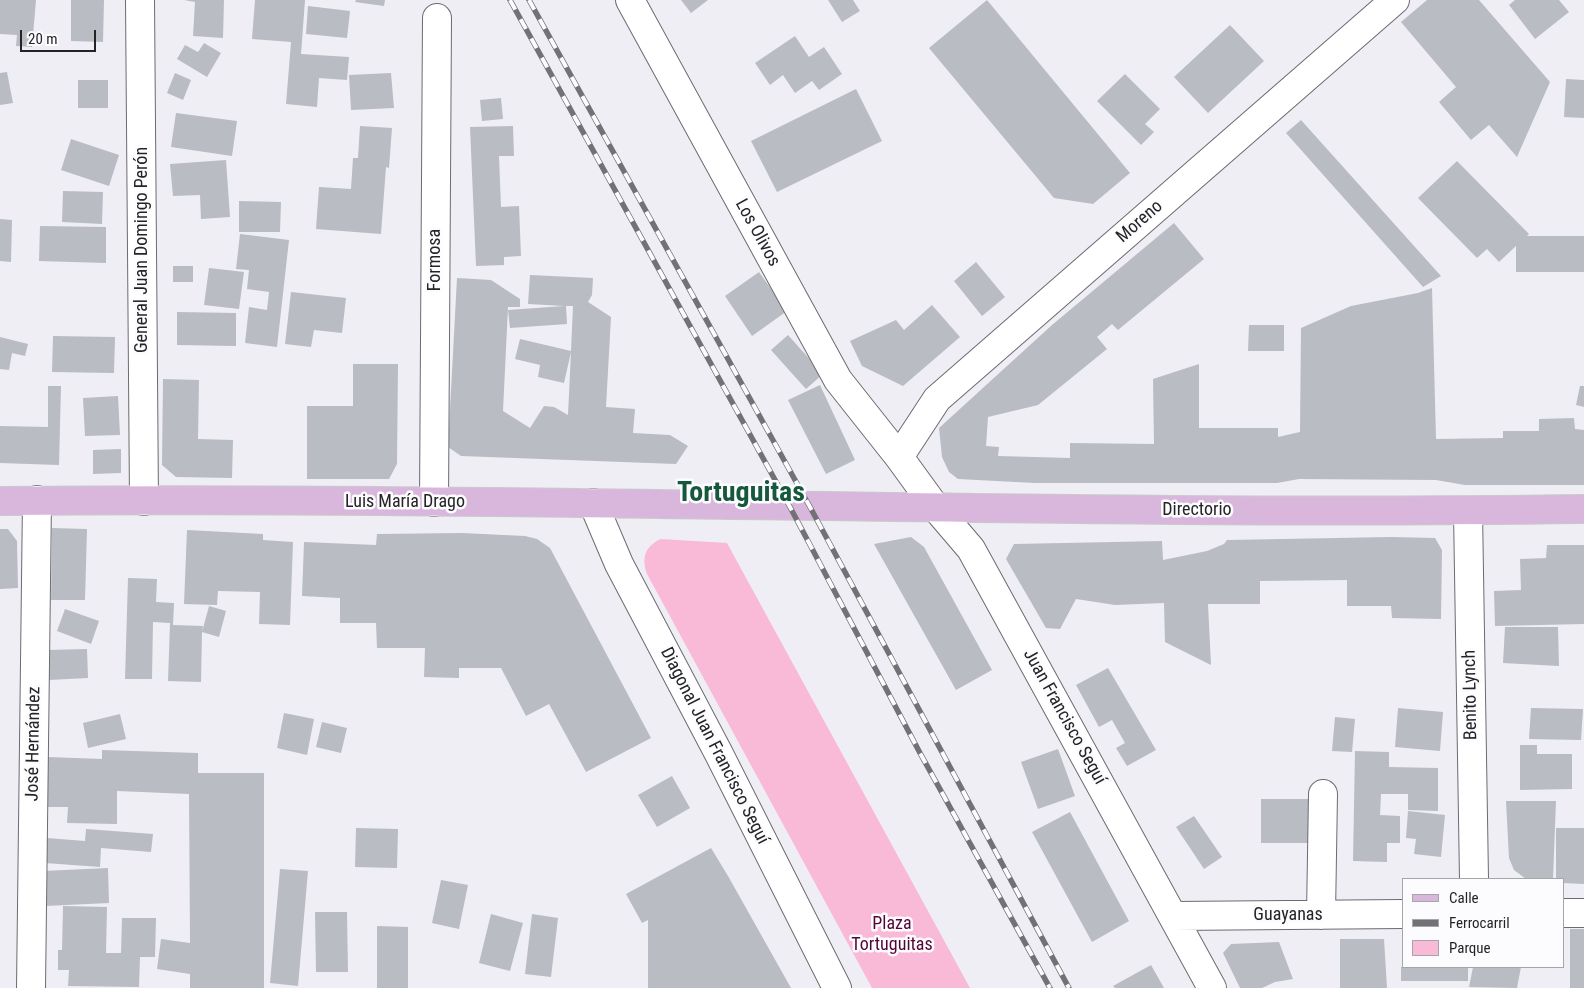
<!DOCTYPE html>
<html>
<head>
<meta charset="utf-8">
<style>
	body { margin:0 }
	#map { position:relative; width:1584px; height:988px; overflow:hidden; background:#efeef5; font-family:"Roboto Condensed",sans-serif }
	canvas { display:block }
	.legend { position:absolute; left:1402px; top:878px; width:162px; height:90px; box-sizing:border-box; background:#fcfcff; border:1px solid #a6a6a8; margin:0; padding:6px 9px; list-style:none; font-size:15px; color:#242426 }
	.legend li { display:flex; align-items:center; gap:10px; height:25px }
	.legend b { width:25px; border:1px solid #a6a6a8 }
	.scale { position:absolute; left:20px; top:30px; width:76px; height:22px; box-sizing:border-box; border:2px solid #242426; border-top:0; padding-left:6px; font-size:15px; line-height:18px; white-space:nowrap; color:#242426; -webkit-text-stroke:4px #fcfcff; paint-order:stroke }
</style>
</head>
<body>
<div id="map">
<canvas width="1584" height="988"></canvas>
<ul class="legend">
<li><b style="height:6px;background:#d9b7dd"></b>Calle</li>
<li><b style="height:6px;background:#727276"></b>Ferrocarril</li>
<li><b style="height:14px;background:#f9bad7"></b>Parque</li>
</ul>
<div class="scale">20 m</div>
</div>
<script>
const ctx = document.querySelector('canvas').getContext('2d');
ctx.lineJoin = 'round';
function paint(path, color) { ctx.fillStyle = color; ctx.fill(path, 'evenodd'); }
function stroke(path, color, width, dash) { ctx.strokeStyle = color; ctx.lineWidth = width; ctx.lineCap = dash ? 'butt' : 'round'; ctx.setLineDash(dash || []); ctx.stroke(path); }
function write(font, color, halo, rows, align = 'center') {
  ctx.font = font + ' "Roboto Condensed",sans-serif'; ctx.lineWidth = 5; ctx.setLineDash([]); ctx.textBaseline = 'middle'; ctx.strokeStyle = halo; ctx.fillStyle = color; for (const [text, x, y, turn = 0] of rows) {
    ctx.save(); ctx.translate(x, y); ctx.rotate((+turn || 0) * Math.PI / 180); ctx.textAlign = isNaN(turn) ? turn : align; if (halo) ctx.strokeText(text, 0, 0); ctx.fillText(text, 0, 0); ctx.restore();
  }
}
const green = new Path2D(`
	M661,539L727,543L970,988H872L647,574C641,558 645,546 661,539Z`);
const building = new Path2D(`
	M0,0H36L32,47L16,46L17,35L0,34Z
	M71,0H104L103,42L71,41Z
	M184,0H224L223,38L193,36L195,2Z
	M255,0H305L301,54L349,57L347,80L319,78L317,107L286,104L291,42L252,39Z
	M356,0H385L384,6L355,2Z
	M681,0H708L691,13Z
	M828,0H853L860,11L842,22Z
	M987,0L1130,173L1093,204L1054,198L929,48Z
	M1427,0H1479L1550,82L1517,157L1489,125L1471,140L1439,102L1456,87L1401,22Z
	M1515,0H1559L1569,12L1535,39L1509,5Z
	M308,6L350,11L347,38L306,34Z
	M1230,25L1264,61L1208,113L1174,77Z
	M795,36L809,57L824,47L842,74L819,90L812,81L795,93L783,75L770,85L755,63Z
	M204,43L221,53L207,77L177,59L185,45L198,52Z
	M7,72L13,103L0,105V73Z
	M175,73L191,80L183,100L167,93Z
	M391,73L394,108L351,110L349,75Z
	M1125,74L1160,109L1145,124L1154,132L1141,145L1097,101Z
	M1566,79L1584,80V118L1564,117Z
	M78,80H108V108H78Z
	M856,89L882,141L777,192L751,141Z
	M501,98L503,119L482,121L480,100Z
	M176,113L237,121L232,156L171,147Z
	M1301,120L1441,276L1423,287L1286,133Z
	M360,126L392,128L389,168L386,167L381,234L316,229L319,187L351,189L353,158H358Z
	M513,126L514,156H499L501,207L519,206L521,256L504,257V265L476,266L470,127Z
	M71,139L119,155L109,186L61,170Z
	M226,160L230,217L201,219L200,195L173,196L170,164Z
	M1457,161L1529,234L1527,236H1584V272H1516V246L1499,262L1487,249L1477,258L1418,198Z
	M63,191L103,192L102,224L62,222Z
	M239,201L281,202L280,232H239Z
	M0,219L12,220L11,262L0,261Z
	M1174,223L1204,259L1118,330L1112,324L1097,337L1107,349L1038,405L988,417L986,446L999,447L998,456L1070,458V443L1154,444L1153,379L1199,364V428H1278V437L1300,432L1301,328L1351,306L1418,293L1432,288L1436,439L1503,438V431H1539V419L1574,418L1575,429L1584,430V485H1465L1436,480L1299,479L1277,483H1035L958,479L949,472L942,457L939,428L1052,325Z
	M40,226L106,227V263L39,261Z
	M240,234L289,240L277,347L245,343L249,307L267,310L269,292L247,289L249,270L236,269Z
	M976,262L1005,297L982,316L954,281Z
	M173,266H193V282H173Z
	M209,268L244,272L239,309L204,305Z
	M759,272L787,311L752,336L725,296Z
	M530,275L593,278L592,295L588,302L611,317L606,407L635,409L633,433L670,435L688,446L676,464L461,456L448,447L457,278L491,280L520,299V307H508L503,411L530,428L544,406L554,407L568,415L571,352L564,383L538,377L540,365L515,359L520,339L571,351L573,306H566L567,324L510,328L508,310L564,306L528,304Z
	M291,292L346,298L342,333L314,330L311,347L285,344Z
	M932,305L960,337L903,386L862,366L850,341L896,320L904,330Z
	M177,312L236,313V346L177,345Z
	M1249,325H1284V351H1248Z
	M788,335L823,374L806,389L771,350Z
	M53,336L115,337L114,373L52,372Z
	M0,337L28,344L25,356L12,353L9,370L0,369Z
	M353,364H398L397,464L389,479H307V406H353Z
	M163,379L199,380L198,439L233,440L232,478L176,477L162,465Z
	M820,385L855,460L826,474L788,400Z
	M48,386H61L59,465L0,463V426L48,427Z
	M1580,386H1584V407L1576,405Z
	M118,396L120,435L85,436L83,398Z
	M121,449V473L93,474V450Z
	M52,528L87,529L85,600H51Z
	M0,529H8L17,541L18,588L0,589Z
	M187,530L263,534V540L293,542L290,625L259,624L260,592L218,591L217,605L184,604Z
	M462,533L525,536L537,539L550,548L651,738L586,772L549,704L526,716L501,668H459V678L424,677L425,648H377L376,623H340V598L302,596L304,542L376,545L377,534Z
	M911,537L924,547L992,670L956,690L874,544Z
	M1391,537L1435,538L1442,550L1441,619L1392,618L1391,606H1347V580L1260,581V604H1208L1211,665L1165,642L1164,603L1115,605L1076,599L1060,629L1046,628L1006,559L1014,544L1162,541L1163,560L1207,551L1224,544L1227,540Z
	M1547,545H1584V624L1495,626L1494,591L1521,590L1520,559L1546,558Z
	M128,578L157,579L156,602L174,603L173,625L203,626L202,632L209,606L226,611L219,637L202,632L201,682L168,681L170,623L153,622L152,679H125Z
	M65,609L99,621L91,644L57,631Z
	M1505,627H1558L1559,666L1503,663Z
	M87,649L88,678L49,680L48,650Z
	M1108,668L1156,750L1127,766L1116,748L1125,743L1112,720L1099,727L1076,685Z
	M1398,708L1443,712L1440,751L1395,747Z
	M1531,708L1583,709L1581,740L1529,739Z
	M284,713L314,719L307,755L277,748Z
	M120,714L126,739L88,748L83,723Z
	M1335,717L1355,719L1352,752L1332,751Z
	M322,722L347,728L341,753L316,747Z
	M1520,745H1537V754H1572V789L1520,790Z
	M1058,749L1075,796L1038,809L1021,762Z
	M102,750L198,753V773H264V988H190V974L157,969L161,939L190,943L189,794L117,791V824L67,823L68,807H47L48,757L102,759Z
	M1355,751L1389,752V767L1438,768V811L1408,810V794H1381L1380,815L1400,816V843H1387V862L1353,861Z
	M672,776L690,808L657,827L638,795Z
	M1261,799H1310V843H1261Z
	M1506,801H1556L1553,879H1526L1514,870L1509,858Z
	M1408,811L1445,815L1441,857L1414,854L1416,839L1406,838Z
	M1070,812L1129,921L1092,942L1032,832Z
	M1194,816L1222,857L1204,869L1176,827Z
	M356,828L398,829L397,868L355,867Z
	M1556,828H1584V884L1563,883V879H1556Z
	M86,829L153,834L151,852L101,848L100,867L45,863L47,838L85,841Z
	M711,848L728,876L791,988H648V920L642,923L626,894Z
	M108,868L109,903L45,906L43,871Z
	M280,869L308,871L298,986L270,983Z
	M441,880L468,885L459,929L432,923Z
	M63,906L107,907L106,953H121L122,918H156L155,957H140L139,987L68,986L69,970H58V950H62Z
	M315,912H347L348,972H316Z
	M491,914L523,923L510,971L479,963Z
	M532,914L558,918L551,977L525,974Z
	M377,926L408,927V988H377Z
	M1570,929H1584V988H1570Z
	M1340,939H1384L1387,988H1340Z
	M1279,942L1293,979L1275,982L1262,988H1240L1223,953L1231,944Z
	M1151,965L1164,988H1115L1113,986Z
	M1401,967H1468V981H1401Z
	M1473,967H1521L1517,988L1469,987Z`);
const minor = new Path2D(`
	M140,0L144,501
	M630,0L838,380L899,457L936,508L971,549L1212,988
	M899,457L937,399L1395,0
	M434,502L437,18
	M593,503L619,564L719,754L837,988
	M1468,511L1474,879
	M1563,913H1584
	M1321,915L1323,794
	M1174,916L1403,914
	M31,988L37,500`);
const major = new Path2D(`
	M0,501C528,496 1056,516 1584,509`);
const rail = new Path2D(`
	M510,0L790,507L920,753L1050,988
	M529,0L810,507L1069,988`);
const streetNames = [
	["Moreno",1140,222,-41],
	["Los Olivos",757,233,61],
	["General Juan Domingo Perón",142,250,-90],
	["Formosa",435,260,-90],
	["Luis María Drago",405,502],
	["Directorio",1197,510],
	["Benito Lynch",1471,695,-91],
	["Juan Francisco Seguí",1064,717,61],
	["José Hernández",34,744,-89],
	["Diagonal Juan Francisco Seguí",714,746,63],
	["Guayanas",1288,915]
];
const parkNames = [
	["Plaza",892,924],
	["Tortuguitas",892,945]
];
const townNames = [
	["Tortuguitas",741,494]
];
paint(green, '#f9bad7');
paint(building, '#b9bcc3');
stroke(minor, '#6c6b71', 30);
stroke(major, '#cacacb', 30);
stroke(minor, '#fff', 28);
stroke(major, '#d9b7dd', 28);
stroke(rail, '#727276', 5.5);
stroke(rail, '#fcfcff', 4, [11]);
write('18px', '#242426', '#fcfcff', streetNames);
write('18px', '#540535', '#fcfcff', parkNames);
write('bold 28px', '#15583c', '#fcfcff', townNames);
</script>
</body>
</html>
